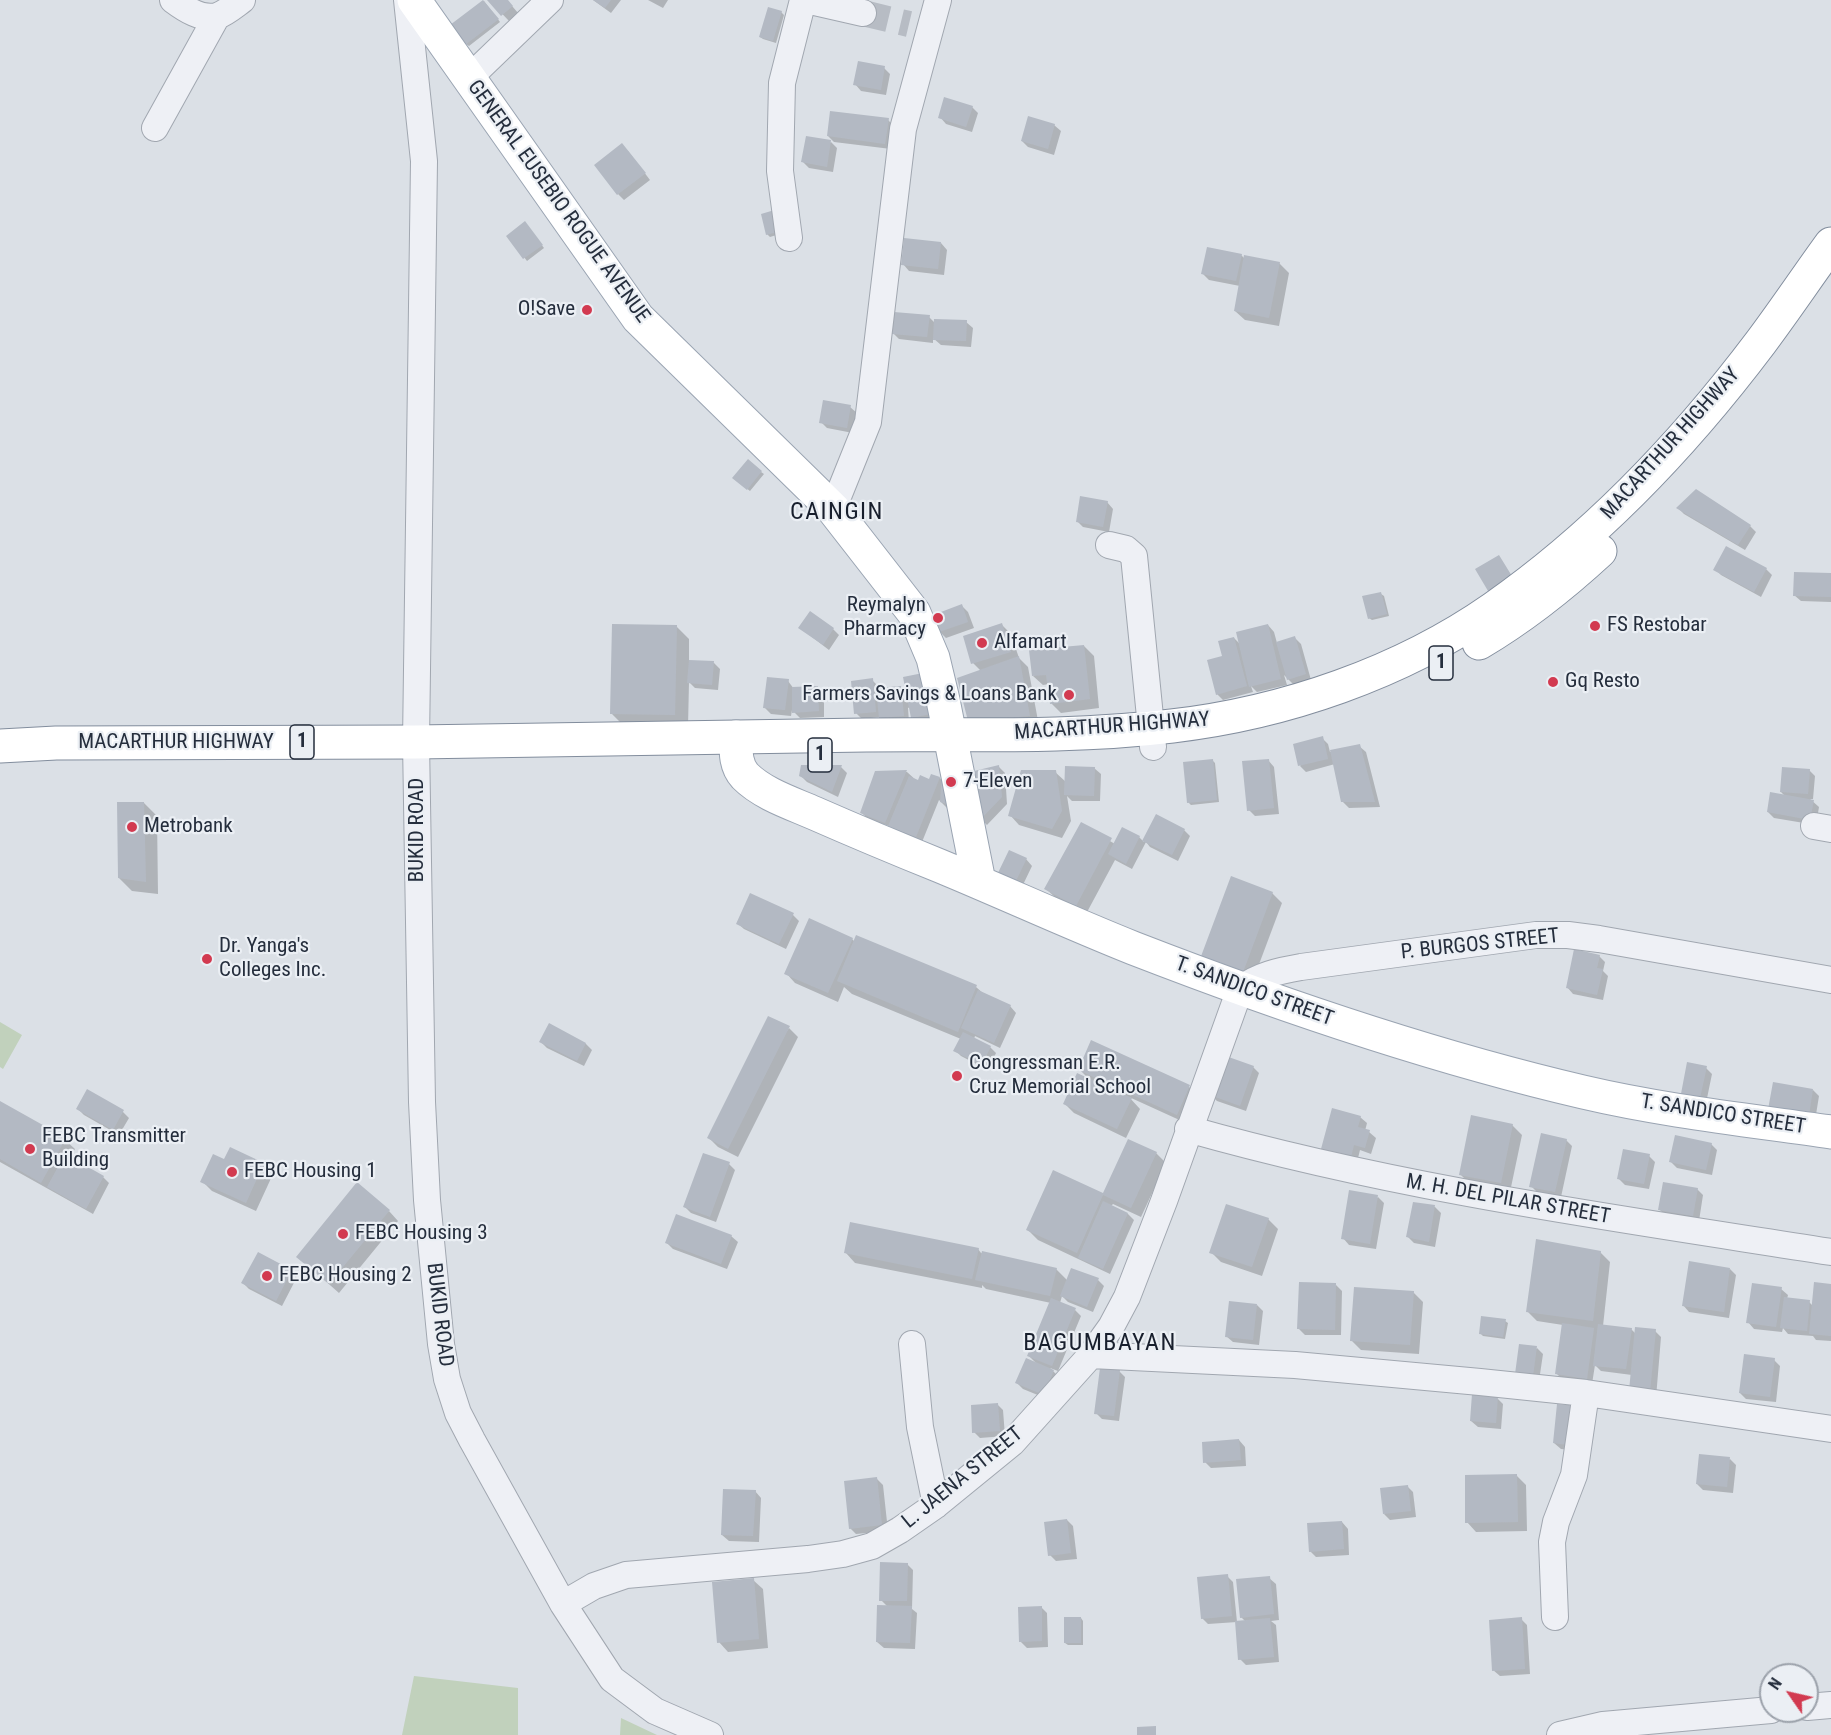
<!DOCTYPE html>
<html>
<head>
<meta charset="utf-8">
<style>
	body { margin:0 }
	#map { position:relative; width:1831px; height:1735px; overflow:hidden; background:#dbe0e6; font-family:"Roboto Condensed",sans-serif }
	canvas { display:block }
	.north { position:absolute; left:1759px; top:1663px; width:60px; height:60px; box-sizing:border-box; background:#ebeff4; border:2px solid #9ca2ab; border-radius:50%; rotate:304deg; font-size:16px; font-weight:700; line-height:24px; text-align:center; color:#252e3d }
	.north::after { content:''; display:block; margin:auto; width:21px; height:27px; background:#d23a50; clip-path:polygon(50% 0,100% 100%,50% 72%,0 100%) }
</style>
</head>
<body>
<div id="map">
<canvas width="1831" height="1735"></canvas>
<div class="north">N</div>
</div>
<script>
const ctx = document.querySelector('canvas').getContext('2d');
ctx.lineJoin = 'round';
function paint(path, color) { ctx.fillStyle = color; ctx.fill(path, 'evenodd'); }
function stroke(path, color, width, dash) { ctx.strokeStyle = color; ctx.lineWidth = width; ctx.lineCap = dash ? 'butt' : 'round'; ctx.setLineDash(dash || []); ctx.stroke(path); }
function write(font, color, halo, rows, align = 'center') {
  ctx.font = font + ' "Roboto Condensed",sans-serif'; ctx.lineWidth = 4.5; ctx.setLineDash([]); ctx.textBaseline = 'middle'; ctx.strokeStyle = halo; ctx.fillStyle = color; for (const [text, x, y, turn = 0] of rows) {
    ctx.save(); ctx.translate(x, y); ctx.rotate((+turn || 0) * Math.PI / 180); ctx.textAlign = isNaN(turn) ? turn : align; if (halo) ctx.strokeText(text, 0, 0); ctx.fillText(text, 0, 0); ctx.restore();
  }
}
const green = new Path2D(`
	M0,1022L22,1035L3,1069L0,1067Z
	M414,1676L518,1688V1735H402Z
	M621,1718L657,1735H620Z`);
const shadow = new Path2D(`
	M489,0H507L518,13L509,21Z
	M593,0H621L611,13Z
	M648,0H668L663,8Z
	M484,1L500,22L469,46L466,44Z
	M781,12L784,15L776,43L763,39L760,37Z
	M884,68L890,74L886,95L861,91L855,84Z
	M972,107L978,113L972,132L946,124L940,117Z
	M888,120L894,126L891,149L834,142L828,136Z
	M1054,125L1061,131L1054,155L1028,147L1022,141Z
	M831,142L837,148L833,172L809,168L803,162Z
	M628,151L650,180L624,200L618,194Z
	M778,211L786,232L770,237L767,234Z
	M527,226L544,248L527,261L508,236Z
	M941,243L947,250L944,275L909,271L903,264Z
	M1241,255L1245,259L1279,263L1289,273L1279,326L1245,320L1235,311L1240,286L1209,280L1203,274Z
	M929,317L935,323L966,322L973,328L971,347L941,345L933,338V343L899,339L893,333Z
	M850,407L857,413L853,433L827,428L821,422Z
	M761,472L764,474L750,491L737,481Z
	M1696,491L1750,526L1756,532L1745,550L1684,514L1678,508Z
	M1107,502L1113,509L1109,532L1083,527L1077,521Z
	M1715,569H1766L1772,575L1761,597L1721,575Z
	M1831,574V602L1801,601L1794,595Z
	M1381,594L1384,596L1389,616L1372,620L1369,618Z
	M962,606L968,612L974,628L946,638L940,632Z
	M1002,625L1011,634L1019,658L1028,667L1039,726L980,730L981,671L973,663Z
	M1268,625L1274,632L1277,643L1295,638L1301,644L1311,680L1294,685L1284,675L1287,685L1257,692L1251,686L1253,692L1223,700L1217,694L1224,657L1234,638L1241,645Z
	M676,626L689,639V661L714,663L720,669L718,690L695,688L689,682L688,727H625L612,714Z
	M800,628L833,629L839,635L829,650Z
	M1084,646L1094,656L1099,708L1061,713L1051,703L1049,684L1043,685L1033,676Z
	M872,680L878,686L879,689L901,687L936,720L918,723L912,717L910,707L908,708L909,722L886,724L880,717L862,719L856,713Z
	M788,681L794,689L817,688L824,694V717L800,718L792,710L791,716L771,714L765,708Z
	M1322,738L1328,744L1330,752L1359,746L1366,752L1380,807L1349,808L1342,801L1335,764L1306,772L1300,766Z
	M1268,760L1274,767L1279,814L1255,816L1249,810Z
	M1213,761L1215,763L1219,802L1191,805L1188,802Z
	M841,767L847,773L838,797L807,782L800,775Z
	M999,767L1005,773L1007,804L987,825L982,820Z
	M1094,768L1101,774L1100,801H1072L1067,796L1071,821L1062,838L1019,825L1010,815L1055,772L1066,782Z
	M1809,770L1815,776L1813,799H1810L1819,807L1816,825L1774,818L1768,812L1786,797L1781,792Z
	M876,772H907L918,782L929,781L932,775L940,778L966,813L947,808L939,800L922,842L896,832L892,827L868,819L862,813Z
	M144,803L157,816L158,894L132,891L119,878Z
	M1081,824L1115,844L1139,837L1144,842L1184,830L1190,836L1178,861L1150,847L1146,842L1132,869L1115,860L1086,914L1056,898L1046,889Z
	M1026,859L1032,866L1020,891L1004,883Z
	M1272,893L1282,903L1252,983L1211,968Z
	M751,895L793,915L799,921L786,949L744,929L737,923Z
	M852,939L855,942L976,987L984,994L1010,1006L1016,1013L1000,1048L975,1036L974,1039L990,1047L996,1053L988,1070L961,1056L955,1050L961,1039L852,994L844,987L838,1002L795,983L786,973Z
	M1599,956L1605,962L1603,971L1608,976L1603,1000L1573,994L1567,987Z
	M550,1025L586,1044L592,1050L584,1066L547,1048L541,1042Z
	M789,1028L798,1037L738,1157L718,1147L709,1138Z
	M1253,1067L1259,1073L1246,1111L1217,1101L1211,1095Z
	M1706,1068L1712,1074L1705,1108L1688,1104Z
	M1079,1069L1189,1087L1199,1096L1186,1123L1129,1097L1140,1109L1126,1138L1074,1113L1064,1103L1090,1080Z
	M1813,1090L1819,1096L1814,1127L1775,1120Z
	M88,1091L123,1112L129,1118L119,1135L84,1115L78,1109Z
	M0,1103L65,1140L75,1149L69,1159L103,1177L109,1183L93,1214L0,1162Z
	M1360,1117L1367,1123L1365,1131L1369,1132L1376,1138L1371,1154L1360,1150L1357,1162L1329,1155L1323,1149Z
	M1512,1125L1522,1135L1510,1192L1470,1184L1461,1175Z
	M1566,1140L1572,1146L1561,1197L1537,1192L1531,1186Z
	M1711,1144L1717,1150L1712,1175L1677,1168L1671,1162Z
	M231,1149L264,1164L273,1174L256,1211L212,1191L202,1181L225,1161Z
	M1156,1153L1166,1163L1141,1217L1113,1204L1111,1206L1128,1214L1134,1220L1110,1274L1038,1240L1028,1230L1054,1172L1104,1195Z
	M1649,1156L1655,1162L1649,1189L1625,1185L1619,1179Z
	M729,1164L735,1170L716,1222L691,1213L685,1207Z
	M1697,1189L1703,1195L1699,1221L1666,1216L1660,1210Z
	M1378,1197L1384,1203L1376,1249L1349,1245L1343,1238Z
	M1414,1203L1435,1207L1441,1213L1435,1247L1414,1243L1408,1237Z
	M389,1211L398,1221L339,1293L298,1257Z
	M1268,1219L1278,1229L1262,1276L1221,1262L1211,1252Z
	M731,1236L738,1242L727,1269L673,1249L667,1243Z
	M978,1249L981,1253L1056,1269L1067,1280H1098L1104,1286L1093,1312L1068,1302L1062,1296L1060,1303L1075,1310L1081,1316L1058,1371L1050,1368L1060,1378L1050,1400L1023,1389L1017,1383L1038,1365L1029,1356L1051,1303L986,1289L982,1285V1288L855,1263L846,1253Z
	M1600,1252L1610,1262L1603,1326L1631,1329L1636,1334L1655,1331L1661,1337L1656,1398L1632,1375L1601,1371L1595,1365L1592,1384L1563,1380L1557,1374L1563,1325L1537,1321L1528,1312Z
	M1730,1269L1736,1275L1729,1318L1689,1312L1683,1305Z
	M291,1271L297,1277L282,1306L249,1289L243,1283Z
	M1336,1285L1342,1291L1341,1335H1305L1299,1329Z
	M1831,1286V1341L1816,1340L1813,1336L1788,1334L1783,1328L1782,1332L1754,1329L1748,1322L1781,1289L1788,1295L1787,1299L1809,1302L1813,1306Z
	M1413,1292L1423,1302L1419,1354L1361,1350L1352,1341Z
	M1257,1305L1263,1311L1259,1345L1233,1342L1226,1336Z
	M1505,1321L1508,1323L1505,1339L1483,1336L1480,1333Z
	M1537,1348L1543,1354L1539,1381L1517,1373Z
	M1774,1360L1780,1366L1776,1402L1746,1399L1740,1393Z
	M1119,1371L1125,1377L1119,1421L1102,1419L1096,1413Z
	M1497,1398L1503,1404L1501,1429L1478,1427L1471,1421Z
	M997,1404L1003,1410L1005,1436L980,1438L974,1432Z
	M1559,1406L1581,1451L1561,1449L1554,1443Z
	M1239,1440L1245,1447L1246,1466L1211,1468L1205,1462Z
	M1730,1459L1736,1465L1733,1493L1703,1490L1697,1484Z
	M1517,1476L1526,1485L1527,1531L1476,1532L1467,1522Z
	M877,1479L883,1485L888,1531L856,1534L850,1528Z
	M1407,1486L1413,1492L1416,1517L1390,1520L1384,1514Z
	M755,1491L761,1498L759,1542L729,1541L722,1535Z
	M1067,1520L1073,1526L1077,1559L1056,1561L1050,1555Z
	M1342,1522L1348,1529L1349,1555L1316,1557L1310,1551Z
	M907,1564L913,1570L912,1609L917,1613L915,1649L884,1648L877,1642L887,1606L881,1600Z
	M1227,1576L1233,1582L1237,1622L1245,1621L1241,1617L1269,1578L1276,1584L1279,1620L1271,1621L1276,1625L1279,1662L1246,1665L1240,1659L1237,1622L1208,1624L1202,1618Z
	M753,1580L763,1589L768,1648L728,1652L719,1642Z
	M1041,1607L1047,1613L1048,1647L1027,1648L1020,1641Z
	M1081,1618L1083,1621V1645H1068L1065,1643Z
	M1521,1619L1527,1625L1530,1674L1500,1676L1493,1670Z`);
const building = new Path2D(`
	M483,0L499,19L465,45L450,25Z
	M487,0H508L513,6L501,16Z
	M593,0H611L605,8Z
	M768,7L782,11L773,41L759,37Z
	M858,61L885,66L881,90L853,85Z
	M944,97L973,106L966,127L938,118Z
	M830,111L889,118L885,144L827,136Z
	M1028,116L1055,124L1048,149L1021,141Z
	M806,136L831,140L827,167L801,162Z
	M622,143L646,173L617,195L594,165Z
	M778,209L784,230L766,235L761,214Z
	M525,221L543,245L523,259L506,236Z
	M904,238L941,242L938,269L901,265Z
	M1207,247L1242,254L1236,281L1201,274Z
	M1244,255L1280,262L1269,318L1234,311Z
	M894,312L930,315L927,337L892,334Z
	M934,319L967,320L966,341L933,340Z
	M823,400L851,405L847,428L819,423Z
	M748,459L762,471L747,490L732,478Z
	M1696,489L1751,525L1738,545L1676,508Z
	M1080,496L1108,501L1103,527L1076,522Z
	M1726,546L1767,568L1754,592L1713,570Z
	M1499,555L1515,581L1491,596L1475,569Z
	M1794,572L1831,573V597L1793,596Z
	M1381,592L1387,614L1368,619L1362,596Z
	M962,604L968,622L939,632L933,615Z
	M810,611L834,628L823,645L798,628Z
	M1002,623L1011,652L971,664L963,636Z
	M612,624L677,625L675,715L610,714Z
	M1268,624L1281,679L1249,687L1236,632Z
	M1295,636L1306,674L1287,680L1276,642Z
	M1234,637L1247,686L1216,695L1207,660L1222,656L1218,641Z
	M1084,645L1090,699L1050,704L1046,675L1032,676L1029,650Z
	M1019,656L1030,716L968,721L957,678Z
	M689,660L714,661L712,685L687,683Z
	M923,673L931,714L911,718L903,677Z
	M767,677L789,679L785,710L763,708Z
	M873,678L876,712L854,714L851,681Z
	M818,686L819,711L792,713V687Z
	M901,686L904,716L879,718L876,688Z
	M1323,736L1328,759L1298,766L1293,744Z
	M1360,744L1375,802H1341L1330,750Z
	M1213,759L1217,800L1187,803L1183,762Z
	M1269,759L1274,808L1247,811L1242,761Z
	M801,765H842L832,792L799,776Z
	M999,765L1002,797L980,820L974,771Z
	M1065,766L1095,767L1094,796L1064,795Z
	M1782,767L1810,769L1808,794L1780,792Z
	M907,770L885,823L860,813L875,771Z
	M1021,770H1056L1062,811L1052,829L1008,816Z
	M942,773L961,808L940,802Z
	M931,774L940,777L916,837L888,826L909,776L918,780L920,775L929,779Z
	M1770,792L1814,800L1810,820L1767,812Z
	M117,802H144L146,882L118,878Z
	M1156,814L1185,829L1172,855L1142,841Z
	M1081,822L1112,838L1076,906L1044,889Z
	M1122,827L1140,836L1126,864L1108,854Z
	M1009,850L1027,858L1014,885L996,877Z
	M1231,876L1273,892L1242,975L1200,959Z
	M750,893L794,913L779,944L736,924Z
	M809,918L853,938L828,993L784,974Z
	M856,935L977,985L958,1032L837,981Z
	M1574,949L1600,955L1597,968L1603,969L1597,995L1566,988Z
	M978,990L1011,1005L994,1043L961,1028Z
	M768,1016L790,1026L728,1149L707,1138Z
	M549,1023L586,1043L577,1061L539,1042Z
	M963,1032L991,1046L982,1065L953,1051Z
	M1091,1040L1190,1085L1177,1115L1078,1070Z
	M1223,1055L1254,1066L1240,1106L1210,1095Z
	M1687,1062L1707,1066L1699,1103L1680,1099Z
	M1077,1073L1132,1098L1117,1129L1063,1104Z
	M1773,1082L1813,1089L1808,1122L1767,1115Z
	M87,1089L124,1110L113,1130L76,1109Z
	M0,1101L66,1138L41,1183L0,1159Z
	M1332,1108L1361,1116L1358,1127L1370,1130L1365,1148L1354,1145L1351,1157L1321,1149Z
	M1471,1115L1513,1124L1501,1183L1459,1175Z
	M1541,1133L1567,1139L1555,1192L1529,1187Z
	M1675,1135L1712,1143L1706,1170L1669,1162Z
	M1128,1139L1157,1152L1131,1208L1103,1195L1077,1253L1026,1230L1053,1170L1103,1193Z
	M230,1147L264,1163L246,1203L200,1182L213,1154L224,1159Z
	M1623,1149L1650,1154L1644,1184L1617,1179Z
	M703,1153L730,1162L710,1217L683,1207Z
	M65,1154L104,1176L86,1209L47,1187Z
	M357,1182L390,1210L329,1284L296,1257Z
	M1663,1182L1698,1188L1693,1216L1658,1210Z
	M1349,1190L1378,1195L1370,1244L1341,1239Z
	M1103,1201L1128,1213L1103,1269L1078,1258Z
	M1413,1202L1435,1205L1429,1242L1406,1237Z
	M1226,1204L1269,1218L1252,1267L1209,1253Z
	M676,1214L732,1235L721,1264L665,1243Z
	M850,1222L979,1248L972,1279L844,1253Z
	M1536,1239L1601,1251L1593,1321L1526,1312Z
	M982,1251L1057,1268L1050,1296L975,1280Z
	M258,1252L292,1270L276,1301L241,1283Z
	M1689,1261L1730,1268L1724,1312L1682,1306Z
	M1071,1268L1099,1278L1087,1307L1060,1296Z
	M1299,1282L1336,1283L1335,1330L1297,1329Z
	M1814,1282L1831,1284V1336L1809,1334Z
	M1752,1283L1782,1287L1776,1327L1746,1323Z
	M1354,1287L1414,1291L1410,1345L1350,1341Z
	M1784,1297L1810,1300L1807,1331L1780,1328Z
	M1051,1298L1076,1308L1052,1366L1027,1356Z
	M1229,1301L1257,1304L1253,1340L1225,1337Z
	M1481,1316L1506,1319L1503,1337L1479,1334Z
	M1562,1323L1594,1328L1587,1379L1555,1374Z
	M1598,1324L1632,1328L1626,1369L1593,1366Z
	M1635,1327L1656,1329L1650,1392L1629,1391Z
	M1519,1344L1537,1346L1533,1376L1515,1374Z
	M1744,1354L1775,1358L1770,1397L1739,1393Z
	M1026,1358L1054,1370L1044,1395L1015,1383Z
	M1100,1368L1120,1370L1114,1416L1094,1414Z
	M1472,1394L1498,1396L1496,1423L1470,1421Z
	M998,1403L1000,1431L972,1433L971,1405Z
	M1557,1404L1580,1406L1576,1446L1553,1443Z
	M1239,1439L1241,1460L1203,1463L1202,1442Z
	M1699,1454L1730,1457L1727,1487L1696,1484Z
	M1517,1474L1518,1522L1465,1523V1475Z
	M877,1477L882,1525L849,1529L844,1481Z
	M1408,1485L1411,1511L1383,1514L1380,1488Z
	M723,1489L756,1490L753,1536L721,1535Z
	M1067,1519L1071,1553L1048,1556L1044,1522Z
	M1342,1521L1344,1549L1309,1552L1307,1523Z
	M880,1562L908,1563L907,1601H879Z
	M1228,1574L1232,1616L1201,1619L1197,1577Z
	M1270,1576L1274,1614L1240,1618L1236,1579Z
	M754,1578L759,1639L717,1643L712,1582Z
	M877,1605L912,1606L910,1643L876,1642Z
	M1042,1606V1641L1019,1642L1018,1607Z
	M1064,1617H1081V1643H1064Z
	M1522,1617L1525,1669L1492,1671L1489,1620Z
	M1270,1618L1274,1657L1238,1660L1235,1621Z
	M1156,1726V1735H1137V1727Z`);
const minorTunnel = new Path2D(`
	M863,13L909,24`);
const minor = new Path2D(`
	M173,0C185,9 202,20 217,16C226,13 235,5 242,0
	M407,0L424,161L416,742L422,1102L427,1200L441,1344L447,1379L458,1413L472,1440L563,1604L612,1679L655,1711L710,1735
	M806,0L863,13
	M469,78L550,0
	M155,128L217,16
	M789,238L780,171L782,83L803,0
	M833,509L868,422L903,129L938,0
	M1109,545L1126,549L1134,556L1153,747
	M1814,826L1831,829
	M1188,1129C1399,1189 1615,1218 1831,1252
	M912,1344L920,1427L936,1505
	M1091,1355L1295,1365L1480,1382L1586,1393L1831,1429
	M563,1604L594,1586L626,1575L808,1559L843,1554L872,1546L900,1530L936,1505L1012,1443L1091,1355L1111,1327L1127,1297L1164,1201L1240,989C1259,975 1278,971 1301,967L1536,935H1568L1599,939L1831,980
	M1555,1617L1552,1542L1556,1522L1574,1475L1586,1393
	M1807,1707L1831,1705
	M1560,1735L1603,1725L1771,1710`);
const major = new Path2D(`
	M414,0L638,318L833,509L914,613L933,658L943,700L979,882
	M736,737C736,751 735,765 745,776C763,794 791,803 814,813C855,831 898,849 940,866C1005,893 1068,922 1133,948C1280,1005 1429,1056 1583,1092C1664,1111 1748,1120 1831,1132`);
const highway = new Path2D(`
	M1479,643C1523,617 1562,586 1600,551
	M0,746L56,743L416,742C566,739 716,738 866,735C968,734 1071,738 1172,726C1284,713 1401,673 1494,608C1597,536 1685,443 1761,342C1785,310 1807,277 1831,244`);
const markers = [
	[587,310,6,"#d23a50"],
	[938,618,6,"#d23a50"],
	[1595,626,6,"#d23a50"],
	[982,643,6,"#d23a50"],
	[1553,682,6,"#d23a50"],
	[1069,695,6,"#d23a50"],
	[951,782,6,"#d23a50"],
	[132,827,6,"#d23a50"],
	[207,959,6,"#d23a50"],
	[957,1076,6,"#d23a50"],
	[30,1149,6,"#d23a50"],
	[232,1172,6,"#d23a50"],
	[343,1234,6,"#d23a50"],
	[267,1276,6,"#d23a50"]
];
const shields = [
	[1441,663,24],
	[302,742,24],
	[820,755,24]
];
const shieldNames = [
	["1",1441,663],
	["1",302,742],
	["1",820,755]
];
const streetNames = [
	["GENERAL EUSEBIO ROGUE AVENUE",558,202,54],
	["MACARTHUR HIGHWAY",1671,444,-48],
	["MACARTHUR HIGHWAY",1112,727,-4],
	["MACARTHUR HIGHWAY",176,743],
	["BUKID ROAD",418,830,-90],
	["P. BURGOS STREET",1480,945,-6],
	["T. SANDICO STREET",1254,992,20],
	["T. SANDICO STREET",1723,1115,9],
	["M. H. DEL PILAR STREET",1508,1200,10],
	["BUKID ROAD",439,1315,83],
	["L. JAENA STREET",963,1478,-39]
];
const poiNames = [
	["O!Save",575,310,"right"],
	["Reymalyn",926,606,"right"],
	["Pharmacy",926,630,"right"],
	["FS Restobar",1607,626],
	["Alfamart",994,643],
	["Gq Resto",1565,682],
	["Farmers Savings & Loans Bank",1057,695,"right"],
	["7-Eleven",963,782],
	["Metrobank",144,827],
	["Dr. Yanga's",219,947],
	["Colleges Inc.",219,971],
	["Congressman E.R.",969,1064],
	["Cruz Memorial School",969,1088],
	["FEBC Transmitter",42,1137],
	["Building",42,1161],
	["FEBC Housing 1",244,1172],
	["FEBC Housing 3",355,1234],
	["FEBC Housing 2",279,1276]
];
const quarterNames = [
	["CAINGIN",837,513],
	["BAGUMBAYAN",1100,1344]
];
paint(green, '#c1d1bc');
paint(shadow, '#0003');
paint(building, '#b3b9c3');
stroke(minorTunnel, '#b7bcc4', 26, [26, 13]);
stroke(minor, '#a1a7b0', 28);
stroke(major, '#9aa4b2', 35);
stroke(highway, '#828d9d', 35);
stroke(minor, '#eef0f5', 26);
stroke(major, '#fff', 33);
stroke(highway, '#fff', 33);
for (const [x, y, r, color] of markers) { const dot = new Path2D(); dot.arc(x, y, r, 0, 2 * Math.PI); ctx.fillStyle = color; ctx.fill(dot); stroke(dot, '#ebeff4', 2); }
for (const [x, y, w] of shields) { const box = new Path2D(); box.roundRect(x - w / 2, y - 17, w, 34, 4.5); ctx.fillStyle = '#ebeff4'; ctx.fill(box); stroke(box, '#252e3d', 1.5); }
write('bold 20px', '#252e3d', null, shieldNames);
write('21px', '#252e3d', '#ebeff4', streetNames);
write('21px', '#252e3d', '#ebeff4', poiNames, 'left');
ctx.letterSpacing = '1.5px';
write('24px', '#181f2d', '#ebeff4', quarterNames);
ctx.letterSpacing = '0px';
</script>
</body>
</html>
